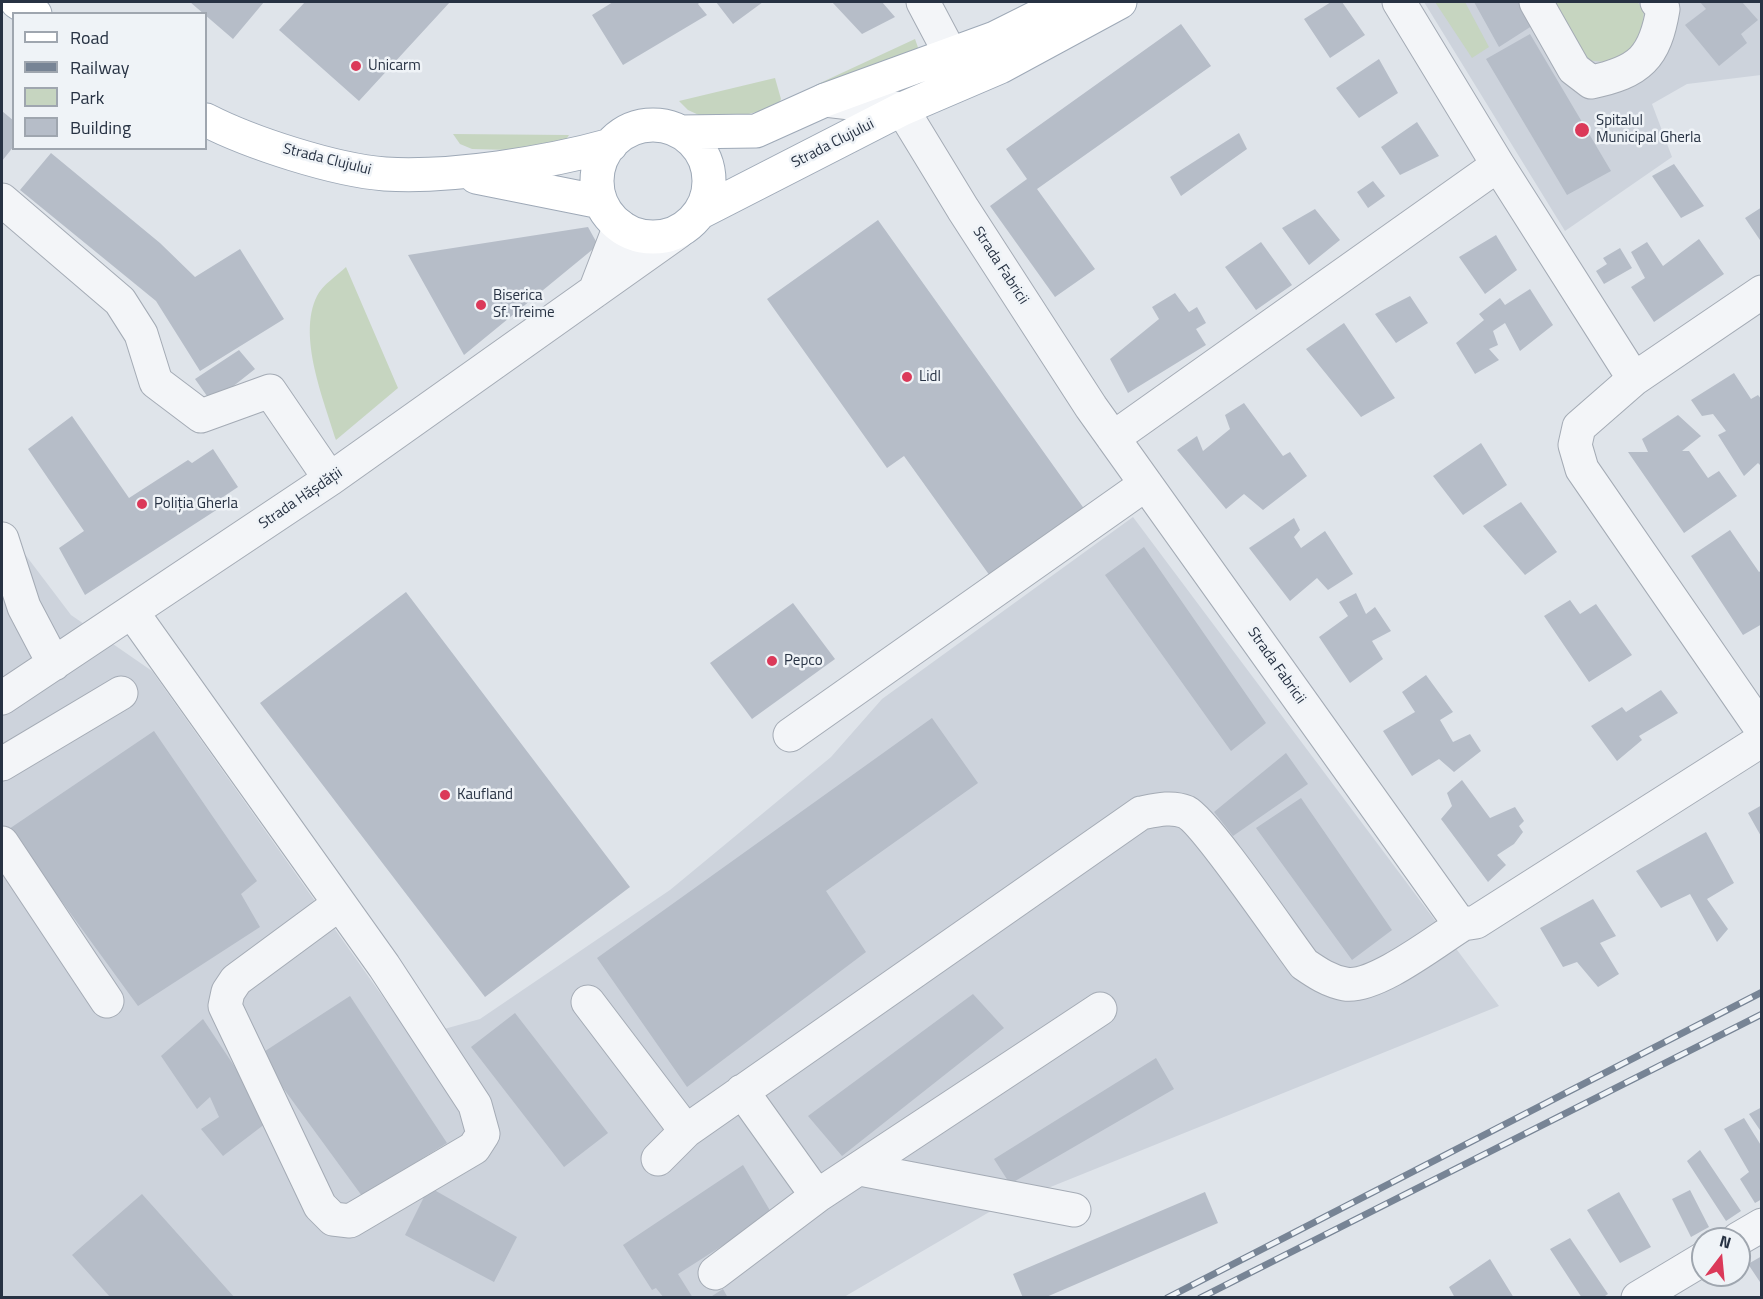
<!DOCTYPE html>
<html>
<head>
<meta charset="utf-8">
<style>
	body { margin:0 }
	#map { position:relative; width:1763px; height:1299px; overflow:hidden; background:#dfe4ea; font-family:"Titillium Web",sans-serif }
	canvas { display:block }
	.frame { position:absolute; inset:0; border:3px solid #273243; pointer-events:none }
	.legend { position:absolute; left:12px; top:12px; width:195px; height:138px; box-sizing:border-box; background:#eff3f7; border:2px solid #9fa6af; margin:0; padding:8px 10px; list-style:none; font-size:18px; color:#273243 }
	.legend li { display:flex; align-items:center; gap:12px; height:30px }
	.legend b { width:30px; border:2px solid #9fa6af }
	.north { position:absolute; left:1691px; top:1227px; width:60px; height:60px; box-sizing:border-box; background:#eff3f7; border:2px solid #9fa6af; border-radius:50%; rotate:16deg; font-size:16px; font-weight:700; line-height:24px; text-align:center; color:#273243 }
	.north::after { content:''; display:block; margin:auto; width:21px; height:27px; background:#db3959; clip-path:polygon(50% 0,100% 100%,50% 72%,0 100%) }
</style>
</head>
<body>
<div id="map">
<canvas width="1763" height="1299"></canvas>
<div class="frame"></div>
<ul class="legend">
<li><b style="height:8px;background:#fff"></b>Road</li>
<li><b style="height:8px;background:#778495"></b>Railway</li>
<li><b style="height:16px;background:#c6d5c0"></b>Park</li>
<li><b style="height:16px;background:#b6bdc8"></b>Building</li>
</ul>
<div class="north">N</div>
</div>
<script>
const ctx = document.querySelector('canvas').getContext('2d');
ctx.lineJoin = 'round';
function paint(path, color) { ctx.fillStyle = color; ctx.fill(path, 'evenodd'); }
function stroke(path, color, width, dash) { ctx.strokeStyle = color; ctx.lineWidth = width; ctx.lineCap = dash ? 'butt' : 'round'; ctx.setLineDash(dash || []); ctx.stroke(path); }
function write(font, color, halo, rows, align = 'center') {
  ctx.font = font + ' "Titillium Web",sans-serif'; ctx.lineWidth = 5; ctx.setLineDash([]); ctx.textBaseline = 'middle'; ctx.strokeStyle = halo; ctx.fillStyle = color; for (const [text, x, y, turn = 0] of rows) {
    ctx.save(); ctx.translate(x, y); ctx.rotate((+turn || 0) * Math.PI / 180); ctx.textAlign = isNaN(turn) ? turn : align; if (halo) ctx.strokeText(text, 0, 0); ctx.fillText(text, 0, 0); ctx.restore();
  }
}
const built = new Path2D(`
	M1424,2H1761V75L1687,84L1652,104L1672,157L1565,231Z
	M1133,517L1499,1006L991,1211L844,1297H2V524L71,615L152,671L412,1038L480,1019L670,890L831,757L882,699Z`);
const green = new Path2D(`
	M1435,2H1465L1489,47L1472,58Z
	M1550,2H1637L1644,9L1642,38L1629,59L1605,62L1585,60Z
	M915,39L921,56L830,96L818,84Z
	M775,78L781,99L778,106L716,123L688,110L679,101Z
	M453,134L569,135L562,146L549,151L472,149L460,144Z
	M346,267L398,388L336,440C324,400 297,336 317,296C322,285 338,275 346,267Z`);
const building = new Path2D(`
	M190,2H264L233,39Z
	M305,2H450L359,101L279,30Z
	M613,2H700L698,4L707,15L623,65L592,15Z
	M716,2H763L733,24Z
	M832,2H882L895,17L862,34Z
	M1331,2H1342L1365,35L1330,58L1304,19Z
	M1474,2H1526L1538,22L1499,47Z
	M1700,2H1742L1758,20L1741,34L1747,43L1719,66L1685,25L1706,9Z
	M1181,24L1211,66L1037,189L1095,269L1055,297L990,206L1027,179L1006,149Z
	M1530,34L1611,171L1567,195L1486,59Z
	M1379,59L1398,93L1359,118L1336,88Z
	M2,111L14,121V146L2,161Z
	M1417,122L1439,156L1400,175L1381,147Z
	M1239,133L1247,149L1181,196L1170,177Z
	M51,153L160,243L195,277L240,249L284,319L200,371L156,301L20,190Z
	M1674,164L1704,206L1681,218L1652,176Z
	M1373,181L1385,196L1368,208L1357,192Z
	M1762,207V243L1745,218Z
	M1315,209L1340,240L1309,265L1282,228Z
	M878,220L1085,510L990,576L904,456L887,468L767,299Z
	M588,227L598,245L464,355L408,255Z
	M1496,235L1517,270L1485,294L1459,257Z
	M1699,239L1724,274L1654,322L1631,287L1645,278L1631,252L1647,242L1663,266Z
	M1261,242L1292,285L1256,310L1225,267Z
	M1620,248L1632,268L1604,284L1596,271L1607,264L1603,258Z
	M1530,289L1553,325L1520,351L1505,323L1493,331L1498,345L1489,349L1499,360L1475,374L1456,343L1484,320L1479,314L1500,298L1505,305Z
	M1175,293L1189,312L1197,307L1206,323L1196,329L1206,345L1128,393L1110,359L1159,319L1152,307Z
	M1410,296L1428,323L1396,343L1375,314Z
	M1344,323L1395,398L1361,417L1306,349Z
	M239,350L255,369L212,403L195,379Z
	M1734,373L1751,399L1758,395L1762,400V467L1758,463L1744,476L1718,435L1726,431L1713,414L1702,416L1691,400Z
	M1244,403L1283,456L1290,452L1307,476L1263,510L1244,494L1226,509L1177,450L1197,436L1203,451L1230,429L1225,415Z
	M1678,415L1701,436L1682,451H1689L1708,478L1719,471L1737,496L1684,533L1628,452H1648L1642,439Z
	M72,416L129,498L188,460L192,463L213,449L238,487L217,501L221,507L85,595L59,548L84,531L28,449Z
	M1481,443L1507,485L1463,515L1433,476Z
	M1521,502L1557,552L1525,575L1483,526Z
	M1294,518L1300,530L1294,537L1301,548L1325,531L1353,574L1328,590L1317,578L1290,601L1249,548Z
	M1730,530L1759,572L1762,570V624L1743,635L1691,556Z
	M1144,547L1266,723L1231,751L1105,575Z
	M406,592L630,887L485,997L260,703Z
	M1356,593L1366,614L1375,607L1391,631L1372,641L1383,659L1350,683L1319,637L1348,616L1339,602Z
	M1570,600L1580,614L1596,604L1632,655L1589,682L1544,616Z
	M793,603L835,659L752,719L710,663Z
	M1426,675L1453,712L1440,720L1453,742L1470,734L1481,751L1454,772L1439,759L1412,776L1383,731L1415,712L1402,692Z
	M1661,690L1678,713L1639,736L1642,740L1617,761L1591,726L1622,707L1626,712Z
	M932,718L978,783L826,891L866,952L687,1087L597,958Z
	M154,731L257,881L241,894L260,927L138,1006L9,829Z
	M1286,753L1308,784L1233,836L1214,812Z
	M1462,780L1490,818L1515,807L1524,821L1519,826L1523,832L1514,844L1497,855L1506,865L1488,882L1441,819L1452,806L1447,793Z
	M1301,798L1392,930L1352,960L1256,828Z
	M1762,805V838L1748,813Z
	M1706,832L1734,883L1707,899L1728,929L1717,942L1690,894L1661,908L1636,871Z
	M1593,899L1616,936L1600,943L1619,974L1598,987L1577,962L1563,967L1540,928Z
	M973,994L1004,1028L842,1156L808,1116Z
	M350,996L447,1143L362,1196L259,1055Z
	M515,1013L608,1133L564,1167L471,1047Z
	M203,1019L270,1120L223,1156L201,1129L219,1117L210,1097L197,1109L161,1056Z
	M1156,1058L1174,1089L1010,1184L994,1159Z
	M1762,1107V1133L1749,1114Z
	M1744,1118L1762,1147V1199L1755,1203L1740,1179L1749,1172L1724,1129Z
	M1700,1150L1741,1211L1726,1221L1687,1161Z
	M743,1165L772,1214L678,1274L693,1298H664L656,1288L652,1290L623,1245Z
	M429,1187L517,1237L494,1282L405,1235Z
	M1690,1190L1709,1227L1691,1237L1672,1199Z
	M1205,1192L1218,1223L1044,1298H1023L1013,1274Z
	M1619,1192L1651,1247L1620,1263L1587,1210Z
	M142,1194L235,1298H111L72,1255Z
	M1570,1238L1608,1294L1602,1298H1582L1550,1249Z
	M1762,1256V1285L1748,1264Z
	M1490,1259L1514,1298H1455L1449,1287Z
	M723,1289L728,1298H709Z`);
const minor = new Path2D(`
	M923,2L950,53
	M1399,2L1498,165L1634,379
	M1536,2L1574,69L1591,82C1640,72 1655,57 1663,9L1657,2
	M825,100L902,109L963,209L1091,407L1457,920L1463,924L1476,922L1762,740
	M2,200L120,301L141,334L156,382L201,416L270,391L330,479
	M595,291L620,226
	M1762,292L1634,379L1579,427L1575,445L1582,469L1762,730
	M1113,438L1498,165
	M2,539L24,607L54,664
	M132,612L384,966L475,1105L483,1134L474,1148L350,1221L333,1219L320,1206L225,1006L228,992L236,980L339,904
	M2,698L330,479L678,232
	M790,735L1146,484
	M2,764L121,693
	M2,843L107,1001
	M588,1002L686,1131
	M742,1091L817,1196
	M658,1159L686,1131L1141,813C1156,810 1172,806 1186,812C1206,822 1285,939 1304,964C1317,973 1329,981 1345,984C1375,989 1437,940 1463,924
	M860,1169L1074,1210
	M1738,1239L1762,1225
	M715,1273L817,1196L1100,1009
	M1638,1298L1703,1259`);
const major = new Path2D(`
	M17,2L35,14
	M206,120C251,143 334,170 385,174C451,178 547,163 611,145
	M597 181a56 56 0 1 1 112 0a56 56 0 1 1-112 0Z
	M680,132L756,131L825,100L995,38L1067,2
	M476,177L601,202
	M701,212L902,109L1000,67L1120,2`);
const rail = new Path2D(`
	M1167,1298L1762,992
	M1200,1298L1762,1014`);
const markers = [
	[356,66,6,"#db3959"],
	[1582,130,8,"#db3959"],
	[481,305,6,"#db3959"],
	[907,377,6,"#db3959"],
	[142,504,6,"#db3959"],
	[772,661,6,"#db3959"],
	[445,795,6,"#db3959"]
];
const poiNames = [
	["Unicarm",368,66],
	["Spitalul",1596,121],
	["Municipal Gherla",1596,138],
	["Biserica",493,296],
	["Sf. Treime",493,313],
	["Lidl",919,377],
	["Poliția Gherla",154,504],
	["Pepco",784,661],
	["Kaufland",457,795]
];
const streetNames = [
	["Strada Clujului",833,144,-27],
	["Strada Clujului",327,160,14],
	["Strada Fabricii",1000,266,57],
	["Strada Hășdății",301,499,-34],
	["Strada Fabricii",1276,666,55]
];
paint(built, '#cdd3dc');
paint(green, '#c6d5c0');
paint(building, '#b6bdc8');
stroke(minor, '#a4abb5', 35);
stroke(major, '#9ea9b7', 35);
stroke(minor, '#f3f5f8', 33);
stroke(major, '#fff', 33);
stroke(rail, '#778495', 7);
stroke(rail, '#eff3f7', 4.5, [14]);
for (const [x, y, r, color] of markers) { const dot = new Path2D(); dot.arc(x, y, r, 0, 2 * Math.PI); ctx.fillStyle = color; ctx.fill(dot); stroke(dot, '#eff3f7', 2); }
write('15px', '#273243', '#eff3f7', poiNames, 'left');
write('15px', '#273243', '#eff3f7', streetNames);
</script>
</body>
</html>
